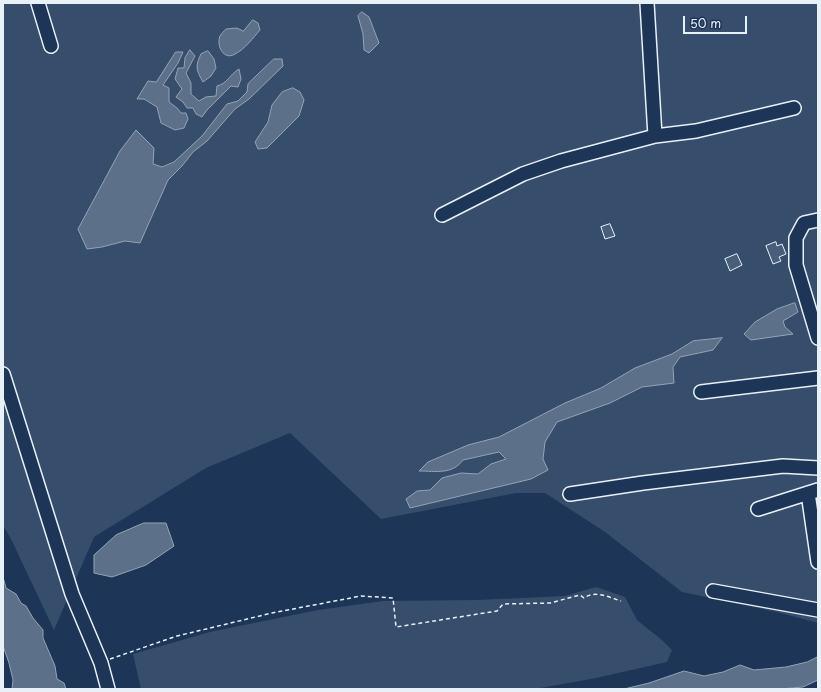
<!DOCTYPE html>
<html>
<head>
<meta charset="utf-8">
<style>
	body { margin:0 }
	#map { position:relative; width:821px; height:692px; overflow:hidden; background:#1d3557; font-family:"Playpen Sans",sans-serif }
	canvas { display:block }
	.frame { position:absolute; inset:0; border:4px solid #e8f1f8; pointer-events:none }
	.scale { position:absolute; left:683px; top:16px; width:64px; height:18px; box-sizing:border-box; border:2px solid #e8f1f8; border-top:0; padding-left:5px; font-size:12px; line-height:14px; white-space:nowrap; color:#e8f1f8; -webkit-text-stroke:3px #1d3557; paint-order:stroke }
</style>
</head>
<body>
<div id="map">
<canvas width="821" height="692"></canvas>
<div class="frame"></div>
<div class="scale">50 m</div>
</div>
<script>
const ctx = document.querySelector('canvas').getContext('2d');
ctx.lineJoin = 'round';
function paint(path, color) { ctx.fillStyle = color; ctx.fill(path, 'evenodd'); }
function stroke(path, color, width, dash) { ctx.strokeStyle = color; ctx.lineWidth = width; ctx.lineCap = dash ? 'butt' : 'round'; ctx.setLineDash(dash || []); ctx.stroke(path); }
const green = new Path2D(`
	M3,3H818V623L777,612L682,592L605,532L545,493H516L381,519L290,433L206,468L94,537L54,630L11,539L3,525Z
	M596,587L625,597L637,620L662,640L672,650L667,662L596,678L535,689H141L133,654L210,632L318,610L383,601L477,600L565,596Z`);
const water = new Path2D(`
	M362,12L369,17L379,43L369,53L364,50L363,34L358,16Z
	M253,20L258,23L260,30C253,38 245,49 235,54C224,61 216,46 220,36C221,34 224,31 226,29L237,28L243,31Z
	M190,50L195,56L186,73L191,83V94L199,101L206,97L216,96L217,86C228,83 229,75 239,69L241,79L238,87L231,86L207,110L202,117L196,114L193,108H187L183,102L176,97L182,89L175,79L178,68H184L185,58Z
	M208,51L214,59L216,68L211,76L203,82C196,70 195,66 201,54Z
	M176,52H183L178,63L163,85L169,88V102L177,108L181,113H186L188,119L184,128L175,130L161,123L157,107L144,99H137L148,81L156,82Z
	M274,59H282L283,66L249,99L235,109L207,141L193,152L182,166L168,180L140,243L125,241L102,247L87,249L78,229L120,151L136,130L154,148L153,164L162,167L174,162L202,136L227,104L238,101L247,92L248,84Z
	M293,88L300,92L304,100L299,116L267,148L258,149L255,142L268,122L272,105L282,92Z
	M795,303L798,312L783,321L785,327L793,334L751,340L744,334L755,322L777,309Z
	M722,338L713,350L680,357L673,367L674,383L642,387L610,403L557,422L545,442L543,459L548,470L531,479L410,508L406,499L417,491L430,490L442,478L461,473L478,474L491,464L506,459L499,452L463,460C452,475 436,471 419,471L428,462L468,445L499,437L565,403L601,388L635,368L672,354L693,341Z
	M144,523H166L174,546L146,565L112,577L94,573V555L116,535Z
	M3,577L6,588L16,594L21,603L26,606L33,618L43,630V638L55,666L57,679L64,683L66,689H12L13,680L9,663L3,646Z
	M818,657V680L803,687L781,689H624L649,683L684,671L704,676L723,672L740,665L754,670L786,667L807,662Z`);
const building = new Path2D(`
	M610,224L615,236L605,239L601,227Z
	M776,242L777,246L782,244L786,254L779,257L781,261L773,264L766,246Z
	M737,254L742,265L730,271L725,259Z`);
const path = new Path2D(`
	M110,659L177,636L272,613L361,596L393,598L396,627L497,611L503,604L550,603L580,595L584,598C595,590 608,597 621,601`);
const minor = new Path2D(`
	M38,3L51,46
	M647,3L655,136
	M442,215L523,174L561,161L655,136L696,131L794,108
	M818,220L804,223L796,238V265L818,338
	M3,374L72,594L101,663L108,689
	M701,392L818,378
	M808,493L818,562
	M570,494L643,483L783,466L818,468
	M758,509L818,490
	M713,591L818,610`);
paint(green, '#374d6c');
paint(water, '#5d7089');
stroke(water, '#95a4b5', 1);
paint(building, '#495e7a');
stroke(building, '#e8f1f8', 1);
stroke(minor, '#e8f1f8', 16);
stroke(path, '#e8f1f8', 1.5, [4, 3]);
stroke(minor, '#1d3557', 13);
</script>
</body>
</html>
